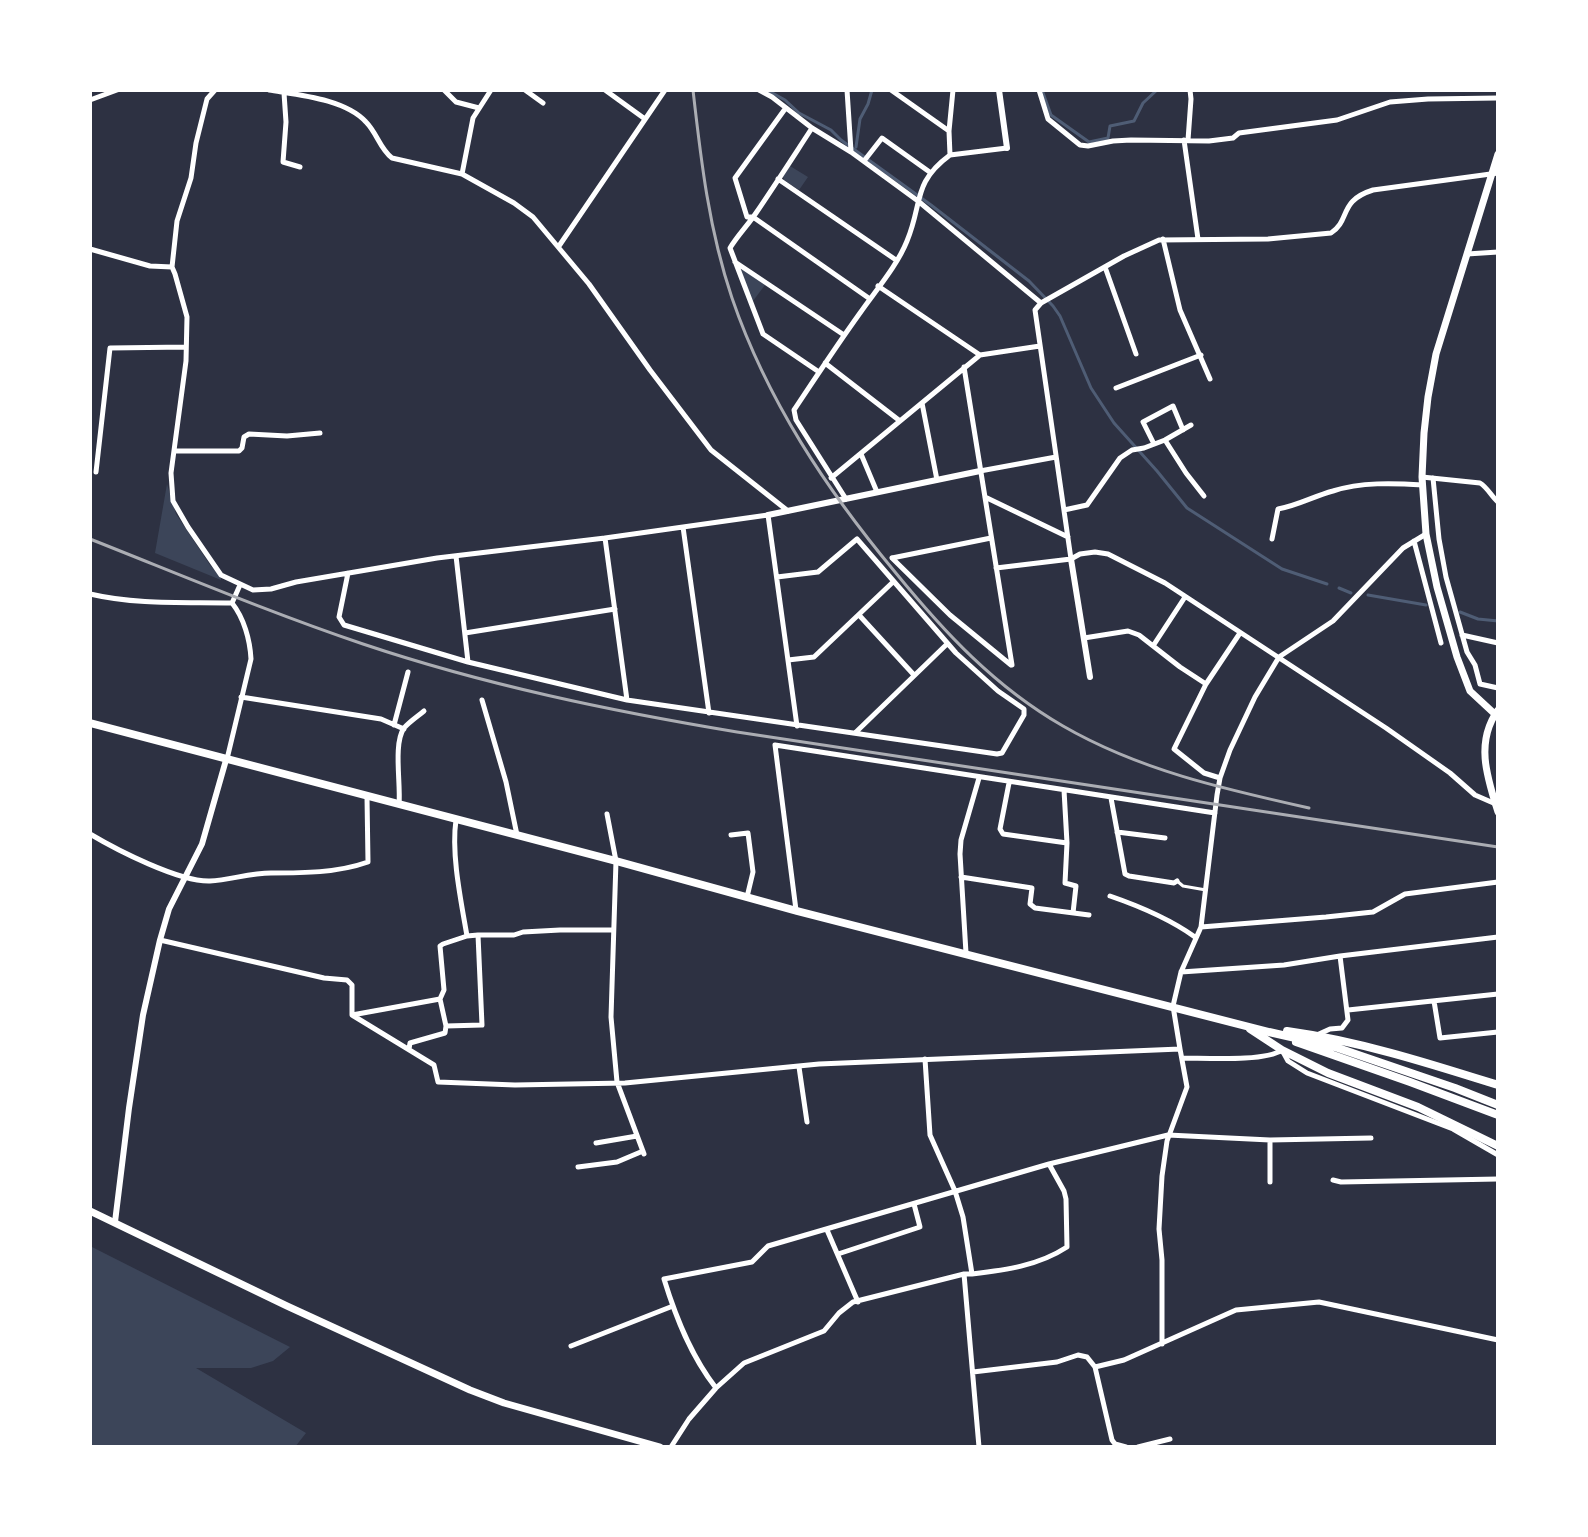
<!DOCTYPE html>
<html>
<head>
<meta charset="utf-8">
<style>
	body { margin:0 }
	#map { position:relative; width:1588px; height:1537px; overflow:hidden; background:#2d3142; font-family:"Noto Sans",sans-serif }
	canvas { display:block }
	.frame { position:absolute; inset:0; border:92px solid #fff; pointer-events:none }
</style>
</head>
<body>
<div id="map">
<canvas width="1588" height="1537"></canvas>
<div class="frame"></div>
</div>
<script>
const ctx = document.querySelector('canvas').getContext('2d');
ctx.lineJoin = 'round';
function paint(path, color) { ctx.fillStyle = color; ctx.fill(path, 'evenodd'); }
function stroke(path, color, width, dash) { ctx.strokeStyle = color; ctx.lineWidth = width; ctx.lineCap = dash ? 'butt' : 'round'; ctx.setLineDash(dash || []); ctx.stroke(path); }
const green = new Path2D(`
	M790,166L808,177L799,190L784,180L783,176Z
	M742,269L765,285L753,301L740,271Z
	M167,484L176,514L210,565L221,578V580L155,553Z
	M90,1246L290,1347L273,1361L251,1368H196L306,1433L295,1447H90Z`);
const stream = new Path2D(`
	M767,90L785,100L799,113L831,130L841,140L931,205L1029,281L1053,306L1060,316L1091,388L1114,423L1157,471L1187,508L1282,569L1327,584
	M1042,90L1051,115L1089,142L1108,138L1110,126L1134,121L1143,103L1157,90
	M856,147L860,119L868,104L872,90
	M1339,588L1351,593
	M1368,595L1426,605
	M1460,612L1478,619L1498,621`);
const pedestrian = new Path2D(`
	M1177,881L1183,886L1206,890`);
const minor = new Path2D(`
	M269,90C299,95 345,99 366,122C377,133 380,149 392,158L462,174L514,203L533,217L589,284L650,370L711,450L788,511
	M444,90L456,102L479,108
	M525,90L543,103
	M605,90L645,119
	M759,90L772,97L812,128L851,152L918,201L1041,303
	M847,90L851,151
	M1039,90L1048,119L1080,145L1088,146L1113,141L1131,140L1209,141L1233,138L1239,133L1337,120L1390,102L1428,99L1498,98
	M284,93L286,122L283,162L300,167
	M90,100L117,90
	M785,109L735,178L747,217H753L870,299
	M812,128C793,157 775,185 756,213C748,225 738,235 730,248L763,334L819,372
	M949,131L953,90
	M1184,140L1198,239
	M1188,140L1191,99L1190,90
	M950,155L1007,148
	M864,161L882,138L931,173
	M462,174L473,118L491,90
	M778,179L896,260
	M1163,239L1180,310L1210,379
	M559,246L665,90
	M90,249L150,266L172,267L177,221L191,178L196,143L207,99L215,90
	M1467,254L1498,252
	M735,262L844,335
	M172,267L175,274L187,317L186,361L171,473L173,501L188,527L221,575L253,590L271,589L296,582L437,558L605,538L768,515L797,726
	M1105,267L1136,354
	M878,286L980,355
	M825,363L900,421
	M964,367L1012,665
	M1116,388L1201,355
	M922,403L937,480
	M1165,440L1186,473L1204,496
	M1154,444L1143,422L1173,406L1183,430
	M174,451H239L242,448L244,437L249,434L287,436L320,433
	M861,454L877,492
	M980,471L1056,457
	M96,472L110,348L186,347
	M1422,477L1480,483C1488,488 1491,496 1498,502
	M831,478L980,355L1040,346
	M1433,478L1439,539L1446,577L1467,652L1475,665L1480,684L1498,688
	M985,497L1068,537
	M846,499L796,420L794,410C816,377 837,345 860,313C876,290 897,266 907,241C923,203 912,183 950,155L949,131L891,90
	M1064,510L1087,505L1120,458L1132,450L1144,448L1165,440L1191,425
	M683,527L709,713
	M605,538L627,700
	M1272,539L1278,509C1297,506 1314,496 1333,491C1361,482 1393,483 1423,485
	M1414,541L1441,643
	M456,556L468,662
	M892,558L950,615L1011,665
	M892,558L991,538
	M1071,559L1035,310L1041,303L1124,256L1159,240L1268,239L1331,233C1351,220 1338,201 1373,190L1498,173
	M996,568L1071,559L1080,554L1095,552L1108,554L1165,583L1386,728L1450,773L1475,795L1498,805
	M348,573L339,617L344,625L468,662L627,700L997,754L1002,753L1024,715V709L998,691L956,653L857,539L818,572L777,577
	M90,594C137,605 184,602 232,603
	M232,603L240,585
	M859,615L914,675
	M465,633L615,609
	M1462,635L1498,643
	M1084,638L1128,631L1139,635L1180,667L1206,684
	M1153,646L1185,597
	M788,660L814,657L893,582
	M241,697L381,719L404,729
	M482,700L506,782L517,835
	M394,725L408,672
	M855,733L947,644
	M227,759L251,659C250,640 244,618 232,603
	M1220,778L1204,773L1174,749L1206,684L1240,633
	M1009,783L1000,829L1003,834L1067,843L1065,883L1076,886L1073,913
	M1064,790L1067,843
	M1111,798L1125,874L1129,876L1174,883L1177,881
	M399,804C401,784 393,744 404,728C409,722 418,716 424,711
	M607,814L616,861L611,1017L617,1082L644,1154
	M456,820C451,854 461,901 467,936
	M1117,832L1165,838
	M90,834C117,850 179,882 210,881C230,880 250,873 271,873C303,873 337,873 368,862L367,797
	M731,835L748,833L753,872L747,897
	M961,877L1032,888L1030,904L1035,908L1089,915
	M1110,896C1139,906 1170,919 1195,937
	M796,910L775,745L1215,813
	M1201,927L1326,917L1373,912L1405,894L1498,882
	M478,935L482,1025L446,1026L440,999L444,990L440,946L443,944L467,936L478,935H514L523,932L560,930H612
	M160,940L324,978L347,980L352,985V1015L434,1065L438,1082L515,1085L625,1083L819,1064L1180,1049L1173,1006L1181,972L1201,927L1217,795L1220,778L1230,750L1255,697L1279,657L1333,621L1403,548L1426,534
	M966,953L960,854L961,840L979,778
	M1181,972L1284,965L1340,956L1498,937
	M1434,1001L1440,1038L1498,1032
	M1348,1010L1498,994
	M352,1015L440,999
	M1319,1034L1330,1029L1342,1028L1348,1020L1340,956
	M409,1049L410,1043L445,1033L446,1026
	M1182,1058C1206,1058 1265,1062 1282,1050L1288,1061L1307,1073L1453,1129L1498,1155
	M925,1059L930,1135L955,1191L963,1217L972,1274H964L979,1447
	M799,1067L807,1122
	M1270,1140V1182
	M596,1143L637,1136
	M578,1167L617,1162L643,1151
	M1333,1180L1341,1182L1498,1179
	M827,1230L858,1302
	M838,1254L920,1227L914,1204
	M972,1274C1005,1270 1038,1266 1067,1247L1066,1199L1064,1191L1049,1164
	M1162,1344V1260L1159,1229L1162,1176L1167,1141L1187,1087L1180,1049
	M571,1346L673,1306
	M1095,1367L1124,1360L1236,1310L1319,1302L1498,1340
	M973,1372L1057,1362L1078,1355L1087,1357L1095,1367L1112,1440L1115,1444L1126,1447
	M716,1388C691,1356 676,1318 664,1279L752,1262L768,1246L1049,1164L1168,1135L1270,1140L1371,1138
	M671,1447L689,1419L716,1388L744,1363L824,1331L839,1313L853,1302L964,1274
	M1138,1447L1170,1439`);
const tertiary = new Path2D(`
	M999,90L1007,148
	M768,515L980,471
	M1071,559L1090,677
	M115,1222L129,1108L143,1015L160,940L169,909L202,844L226,760`);
const secondary = new Path2D(`
	M90,1211L287,1306L470,1390L504,1403L660,1447`);
const primary = new Path2D(`
	M1498,154L1436,354L1428,397L1424,433L1422,477L1426,534L1437,587L1457,657L1470,691L1498,717
	M1498,710C1475,742 1487,777 1498,812`);
const trunk = new Path2D(`
	M90,723L616,861L797,911L1269,1032L1335,1047L1455,1088L1498,1105
	M1250,1029L1282,1050L1328,1073L1418,1107L1498,1146
	M1287,1031C1359,1041 1428,1063 1498,1085
	M1296,1042L1410,1082L1498,1115`);
const rail = new Path2D(`
	M693,90C701,161 709,230 732,298C767,400 826,489 895,572C944,632 995,687 1063,726C1139,770 1224,789 1309,808
	M90,539C181,575 271,613 363,644C485,685 611,711 737,732L1498,847`);
paint(green, '#3c4559');
stroke(stream, '#4f5d75', 3);
stroke(pedestrian, '#fff', 3);
stroke(minor, '#fff', 5);
stroke(tertiary, '#fff', 6);
stroke(secondary, '#fff', 7);
stroke(primary, '#fff', 7);
stroke(trunk, '#fff', 8);
stroke(rail, '#abadb3', 3);
</script>
</body>
</html>
